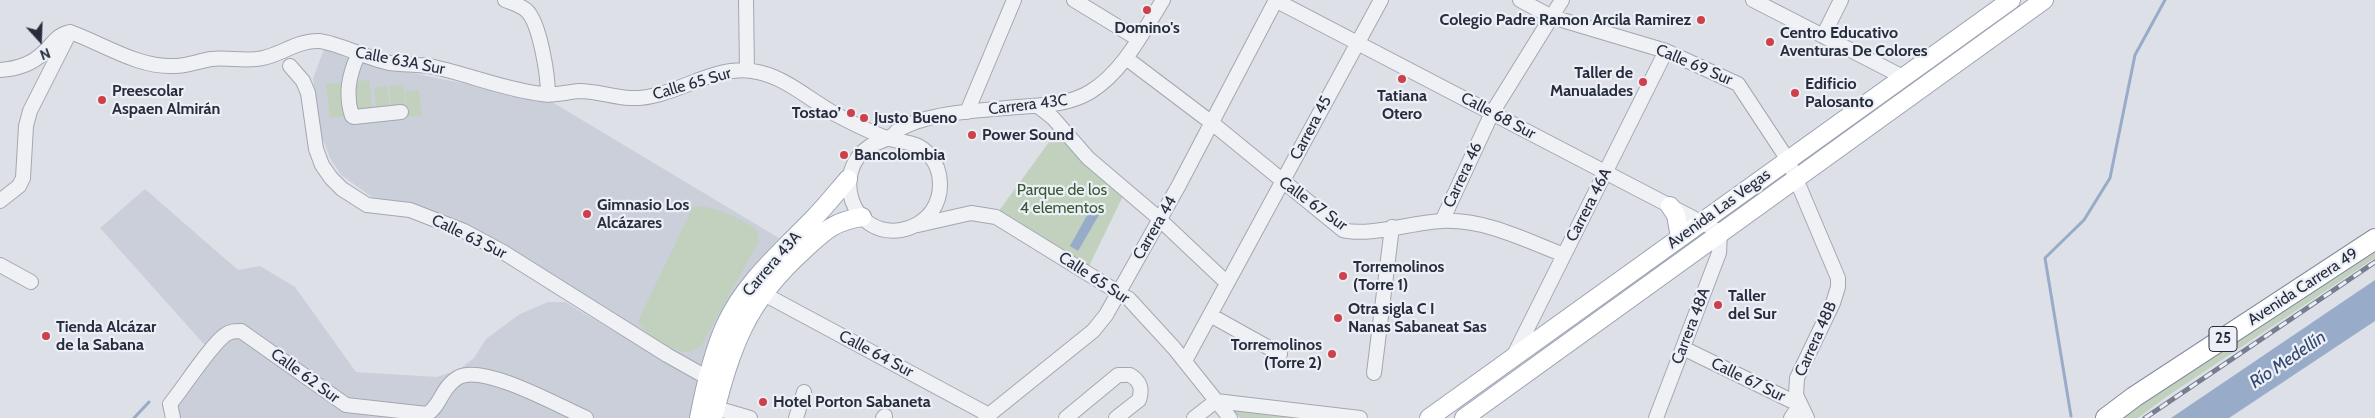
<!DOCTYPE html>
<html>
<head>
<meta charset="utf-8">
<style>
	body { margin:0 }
	#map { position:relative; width:2375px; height:418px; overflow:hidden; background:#dde0e7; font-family:Cabin,sans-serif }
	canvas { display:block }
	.north { position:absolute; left:15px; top:15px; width:50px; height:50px; -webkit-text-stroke:4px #eceff5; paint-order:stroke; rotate:160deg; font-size:14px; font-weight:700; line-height:20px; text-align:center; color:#272d3d }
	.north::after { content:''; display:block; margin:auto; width:18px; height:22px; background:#272d3d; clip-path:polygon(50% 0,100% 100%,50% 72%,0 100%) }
</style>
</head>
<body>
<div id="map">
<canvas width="2375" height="418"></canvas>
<div class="north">N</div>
</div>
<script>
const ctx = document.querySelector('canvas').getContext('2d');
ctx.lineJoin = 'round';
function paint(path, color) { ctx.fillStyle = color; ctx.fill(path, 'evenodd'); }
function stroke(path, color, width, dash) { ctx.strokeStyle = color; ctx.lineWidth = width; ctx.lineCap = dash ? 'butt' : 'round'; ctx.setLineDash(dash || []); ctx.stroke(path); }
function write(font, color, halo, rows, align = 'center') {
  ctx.font = font + ' Cabin,sans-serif'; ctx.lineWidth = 4.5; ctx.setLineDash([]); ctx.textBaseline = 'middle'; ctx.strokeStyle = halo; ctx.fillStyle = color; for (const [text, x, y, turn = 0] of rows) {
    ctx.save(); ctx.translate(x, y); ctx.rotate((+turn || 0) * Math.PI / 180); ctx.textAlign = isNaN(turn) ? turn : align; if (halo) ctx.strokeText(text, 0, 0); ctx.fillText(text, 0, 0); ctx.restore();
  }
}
const built = new Path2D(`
	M324,49L355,61L552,102L779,238L751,268L728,301L713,329L700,368L421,207L372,197L341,175L330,158L322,137L313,79Z
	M145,189L238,270L260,266L295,287L356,372L437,377L460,369L474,358L486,339L520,314L548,302H565L703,384L694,418H167L211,352L100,228Z`);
const green = new Path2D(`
	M369,80L373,114L354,116L351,82Z
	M345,82L348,116L330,118L326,84Z
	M403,85L406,110L392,112L389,86Z
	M387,86L390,112L377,113L374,88Z
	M419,90L422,115L408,117L405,91Z
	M1055,134L1124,194L1088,268L998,212Z
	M698,206C718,207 741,219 757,230L759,241L701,346C696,349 692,352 686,352C672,351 643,334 638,321L693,207Z
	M2375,248V258L2166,397L2138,418H2121L2164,387Z
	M1232,409L1308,418H1240Z`);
const water = new Path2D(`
	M1094,203L1103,208L1078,251L1070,246Z
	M2375,280V321L2229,418H2171Z`);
const stream = new Path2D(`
	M2071,416L2045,258L2084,220L2110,178L2135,55L2165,0
	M134,418L149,402`);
const minor = new Path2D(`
	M505,0C512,3 520,5 526,10C540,22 548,76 548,95
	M746,0L747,70
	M1074,0L1138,39
	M1275,0L1720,232L1719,253L1656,418
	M1520,0L1552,17L1666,51L1738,84L1788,160L1838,278V287L1833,303L1797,378L1796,395L1807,418
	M1753,0L1903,77
	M1823,36L1841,0
	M358,55C349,75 345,94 352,116L354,117L401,112
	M1126,58L1212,123L1343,230C1368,237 1414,222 1442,221C1485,219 1525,240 1564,255
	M290,66L303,81L308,93L316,149L322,165L331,178L342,189L367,205L410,210L464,231L503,252L667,355L699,373L708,376
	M0,70C16,69 31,65 43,53C53,44 56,35 70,32C104,44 138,68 175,66C188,66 199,61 211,59C228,57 246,62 263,58C282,54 299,40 319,41C339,43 367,59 390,63C405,65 420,64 434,67C470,75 506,90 542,94C555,96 566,92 579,91C596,91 613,97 630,98C673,100 709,65 752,71C784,75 809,100 837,115C852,123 868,131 884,137C901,144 917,139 930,156C943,171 943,195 932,211C925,221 913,228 901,230C852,238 830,172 870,146C877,142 884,141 890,137C902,129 890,135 902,128C930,112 986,110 1018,107C1043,105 1068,105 1090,92C1123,72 1143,32 1163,0
	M1038,106L1053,118L1088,158L1155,215L1227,283
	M967,112L1014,0
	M0,201L19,186L23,178L26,126L30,111L70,32
	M1442,221L1492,113L1562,0
	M918,225L971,213L996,217L1129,299L1174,348L1230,418
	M0,265L31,282
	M762,293L989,415
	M1210,315L1280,354
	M1683,348L1800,405
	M1513,357L1666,51
	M1185,361L1381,0
	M1374,373L1392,227
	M716,408L750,418
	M173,418L170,404C184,387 210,346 225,335C230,331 235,331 241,331L346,405L427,414C441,406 441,387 459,377C484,364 559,406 586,418
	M796,418L804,392
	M883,418L885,416
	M985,418L1093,331L1106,315L1179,185L1276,0
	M1066,418L1118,375H1130C1140,381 1143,388 1139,400L1116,418
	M1194,418L1216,401L1360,418
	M1791,418L1800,405`);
const major = new Path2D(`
	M1670,206L1676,215L1680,237
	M699,418C705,387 712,355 725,326C744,283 781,252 813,219C825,207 836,193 848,179
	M713,418C732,345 746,302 804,250C825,231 832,222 862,217
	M1429,418L2011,0
	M1464,418L2044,0`);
const highway = new Path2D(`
	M2106,418L2134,397L2375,239`);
const rail = new Path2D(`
	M2145,418L2375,262`);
const markers = [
	[1147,10,5,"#ce414a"],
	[1701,20,5,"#ce414a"],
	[1770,42,5,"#ce414a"],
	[1402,79,5,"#ce414a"],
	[1643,82,5,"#ce414a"],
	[1795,93,5,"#ce414a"],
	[102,100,5,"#ce414a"],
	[851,113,5,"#ce414a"],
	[864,118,5,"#ce414a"],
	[972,135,5,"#ce414a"],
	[844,155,5,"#ce414a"],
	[587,214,5,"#ce414a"],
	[1343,276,5,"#ce414a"],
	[1718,305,5,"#ce414a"],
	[1338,318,5,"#ce414a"],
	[46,336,5,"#ce414a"],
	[1332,354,5,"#ce414a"],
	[763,402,5,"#ce414a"]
];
const shields = [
	[2223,339,28]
];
const shieldNames = [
	["25",2223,339]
];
const poiNames = [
	["Colegio Padre Ramon Arcila Ramirez",1691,20,"right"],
	["Domino's",1147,28,"center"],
	["Centro Educativo",1780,33],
	["Aventuras De Colores",1780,51],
	["Taller de",1633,73,"right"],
	["Manualades",1633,91,"right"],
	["Edificio",1805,84],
	["Palosanto",1805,102],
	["Preescolar",112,91],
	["Aspaen Almirán",112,109],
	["Tatiana",1402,96,"center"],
	["Otero",1402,114,"center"],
	["Tostao’",841,113,"right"],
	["Justo Bueno",874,118],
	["Power Sound",982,135],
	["Bancolombia",854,155],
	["Gimnasio Los",597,205],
	["Alcázares",597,223],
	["Torremolinos",1353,267],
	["(Torre 1)",1353,285],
	["Taller",1728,296],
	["del Sur",1728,314],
	["Otra sigla C I",1348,309],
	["Nanas Sabaneat Sas",1348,327],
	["Tienda Alcázar",56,327],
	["de la Sabana",56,345],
	["Torremolinos",1322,345,"right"],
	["(Torre 2)",1322,363,"right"],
	["Hotel Porton Sabaneta",773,402]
];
const streetNames = [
	["Calle 63A Sur",400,61,11],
	["Calle 69 Sur",1694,65,23],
	["Calle 65 Sur",692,84,-16],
	["Carrera 43C",1028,105,-7],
	["Calle 68 Sur",1498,116,28],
	["Carrera 45",1311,128,-62],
	["Carrera 46",1463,175,-65],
	["Calle 67 Sur",1313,204,36],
	["Carrera 46A",1589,205,-63],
	["Avenida Las Vegas",1719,209,-36],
	["Carrera 44",1155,228,-60],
	["Calle 63 Sur",469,237,26],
	["Carrera 43A",772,264,-49],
	["Calle 65 Sur",1094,278,33],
	["Avenida Carrera 49",2303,287,-33],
	["Carrera 48A",1691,326,-69],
	["Carrera 48B",1816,339,-66],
	["Calle 64 Sur",876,354,28],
	["Calle 62 Sur",305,376,36],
	["Calle 67 Sur",1748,380,26]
];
const parkNames = [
	["Parque de los",1062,190],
	["4 elementos",1062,208]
];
const waterNames = [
	["Río Medellín",2288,360,-34]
];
paint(built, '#cbcfd9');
paint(green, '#c1d1be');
paint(water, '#98abc8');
stroke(stream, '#98abc8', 3);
stroke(minor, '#a3a7b1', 16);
stroke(major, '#9ca3b3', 20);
stroke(highway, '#858c9e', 22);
stroke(minor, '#f0f1f5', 14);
stroke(major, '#fff', 18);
stroke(highway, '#fff', 20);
stroke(rail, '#777e90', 5);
stroke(rail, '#eceff5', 3, [9]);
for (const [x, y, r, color] of markers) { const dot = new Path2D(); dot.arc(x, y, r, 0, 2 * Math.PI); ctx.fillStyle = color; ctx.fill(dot); stroke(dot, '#eceff5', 2); }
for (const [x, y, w] of shields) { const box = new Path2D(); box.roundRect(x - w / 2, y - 12.5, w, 25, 4); ctx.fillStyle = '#eceff5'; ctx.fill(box); stroke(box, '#272d3d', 1); }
write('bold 15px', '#272d3d', null, shieldNames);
write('bold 16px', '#272d3d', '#eceff5', poiNames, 'left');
write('16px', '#272d3d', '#eceff5', streetNames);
write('16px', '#385934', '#eceff5', parkNames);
write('italic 18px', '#314871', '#eceff5', waterNames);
</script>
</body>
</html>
